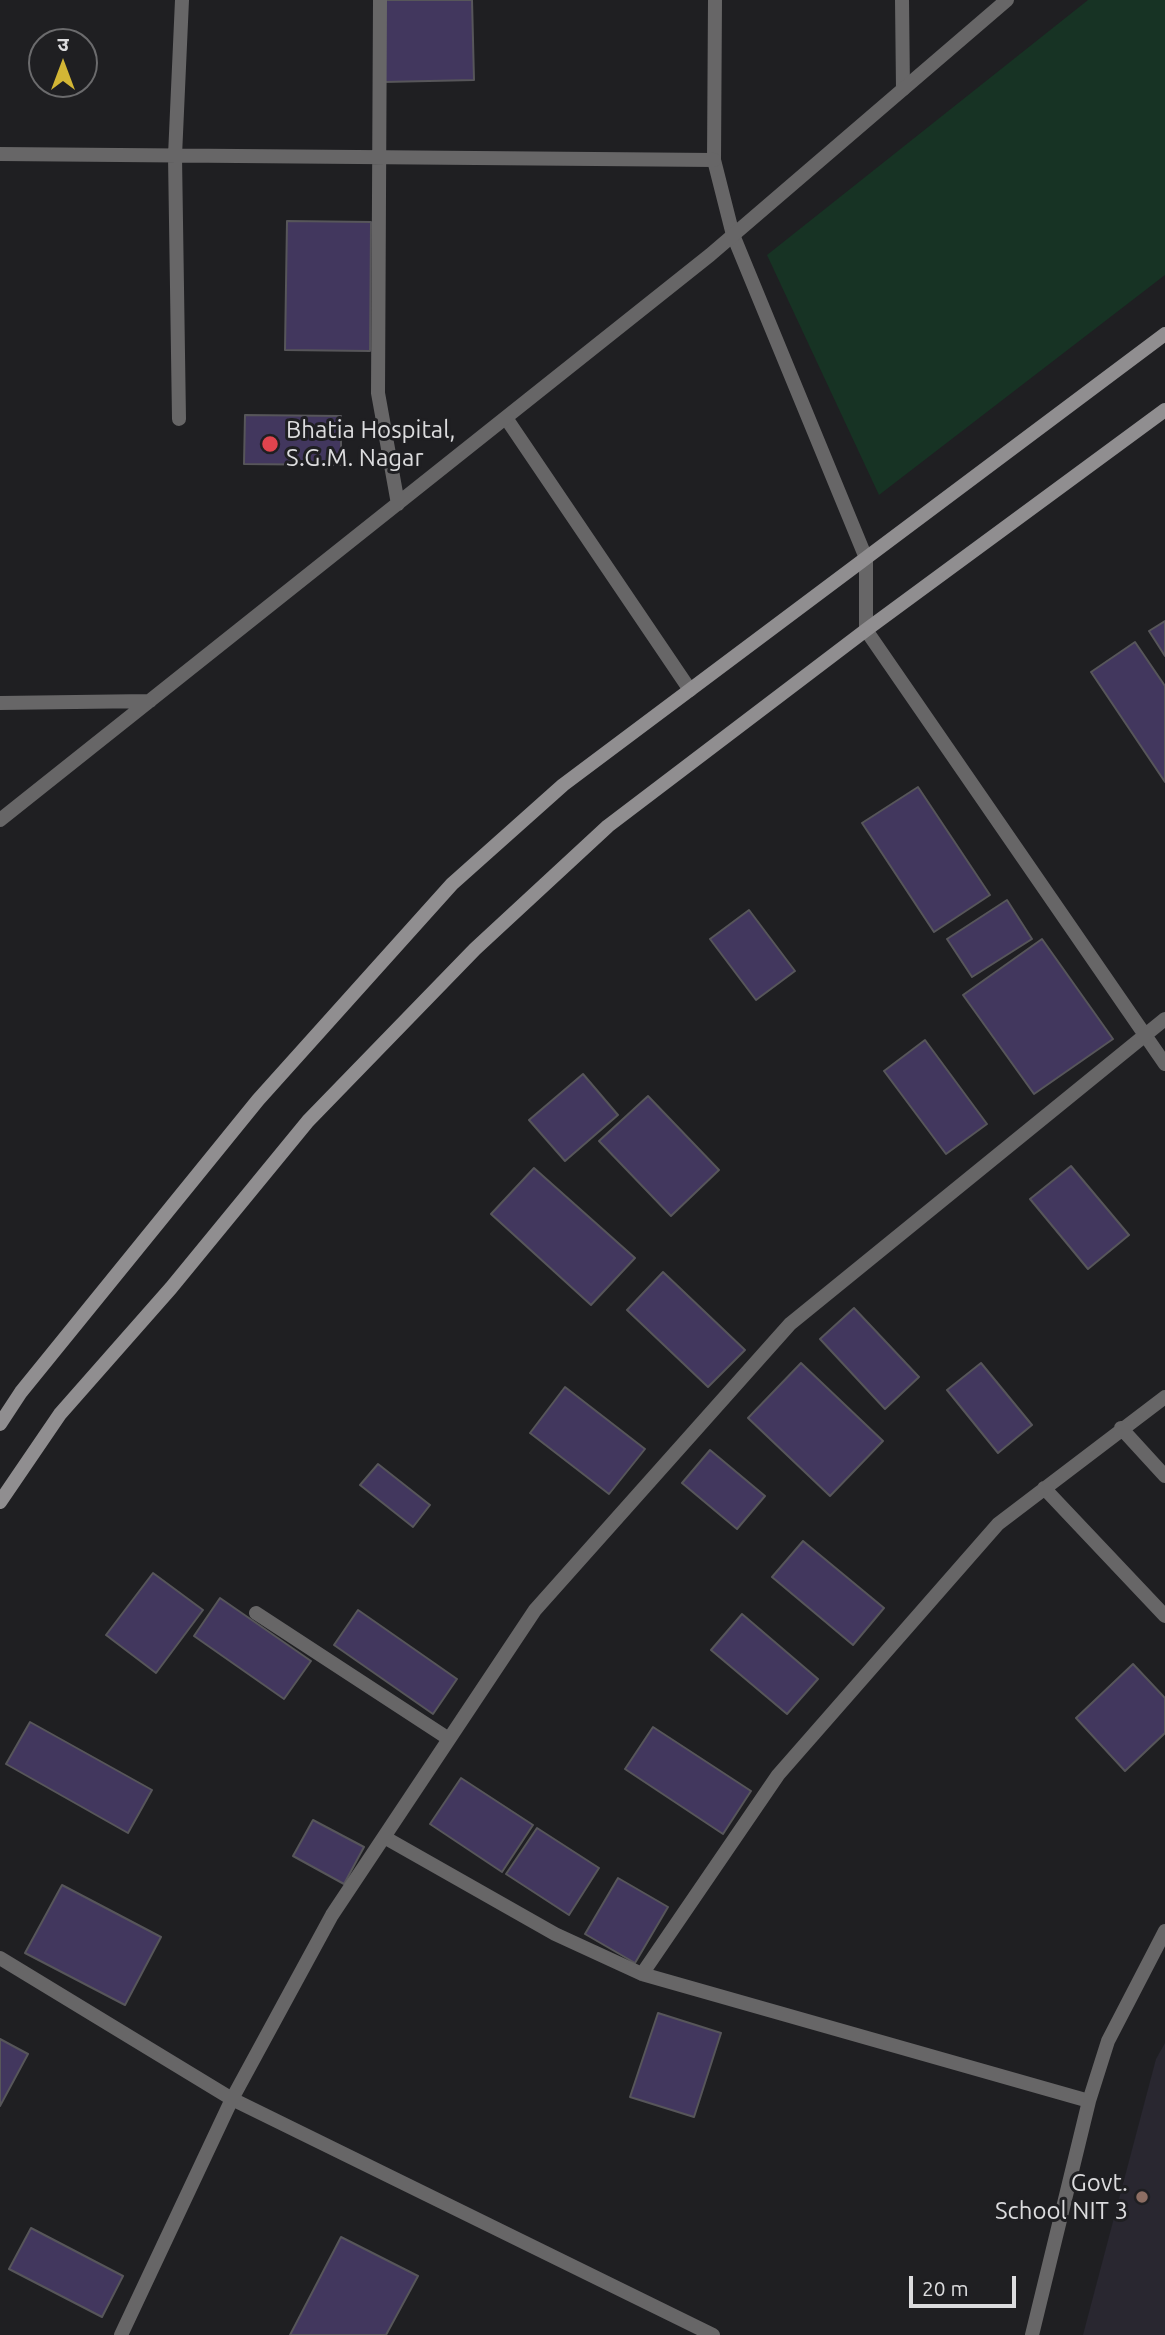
<!DOCTYPE html>
<html>
<head>
<meta charset="utf-8">
<style>
	body { margin:0 }
	#map { position:relative; width:1165px; height:2335px; overflow:hidden; background:#1f1f22; font-family:Ubuntu,"Noto Sans Devanagari",sans-serif }
	canvas { display:block }
	.north { position:absolute; left:28px; top:28px; width:70px; height:70px; box-sizing:border-box; background:#1f1f22; border:2px solid #6b6b6d; border-radius:50%; rotate:0deg; font-size:19px; font-weight:700; line-height:28px; text-align:center; color:#dcdcde }
	.north::after { content:''; display:block; margin:auto; width:24px; height:32px; background:#d3b635; clip-path:polygon(50% 0,100% 100%,50% 72%,0 100%) }
	.scale { position:absolute; left:909px; top:2276px; width:107px; height:32px; box-sizing:border-box; border:4px solid #dcdcde; border-top:0; padding-left:9px; font-size:21px; line-height:24px; white-space:nowrap; color:#dcdcde; -webkit-text-stroke:5px #1f1f22; paint-order:stroke }
</style>
</head>
<body>
<div id="map">
<canvas width="1165" height="2335"></canvas>
<div class="north">उ</div>
<div class="scale">20 m</div>
</div>
<script>
const ctx = document.querySelector('canvas').getContext('2d');
ctx.lineJoin = 'round';
function paint(path, color) { ctx.fillStyle = color; ctx.fill(path, 'evenodd'); }
function stroke(path, color, width, dash) { ctx.strokeStyle = color; ctx.lineWidth = width; ctx.lineCap = dash ? 'butt' : 'round'; ctx.setLineDash(dash || []); ctx.stroke(path); }
function write(font, color, halo, rows, align = 'center') {
  ctx.font = font + ' Ubuntu,sans-serif'; ctx.lineWidth = 6; ctx.setLineDash([]); ctx.textBaseline = 'middle'; ctx.strokeStyle = halo; ctx.fillStyle = color; for (const [text, x, y, turn = 0] of rows) {
    ctx.save(); ctx.translate(x, y); ctx.rotate((+turn || 0) * Math.PI / 180); ctx.textAlign = isNaN(turn) ? turn : align; if (halo) ctx.strokeText(text, 0, 0); ctx.fillText(text, 0, 0); ctx.restore();
  }
}
const built = new Path2D(`
	M1165,2043V2335H1083L1156,2059Z`);
const green = new Path2D(`
	M1088,0H1165V275L879,495L767,255Z`);
const building = new Path2D(`
	M383,0H472L474,80L384,82Z
	M287,221L371,222L370,351L285,350Z
	M245,415L341,416V465L244,464Z
	M1165,621V656L1149,631Z
	M1135,642L1165,686V782L1091,672Z
	M918,787L990,895L934,932L862,823Z
	M1007,900L1032,939L972,977L947,939Z
	M749,910L795,971L756,1000L710,939Z
	M1042,939L1113,1039L1034,1094L963,995Z
	M925,1040L987,1124L946,1154L884,1071Z
	M583,1074L618,1115L565,1161L529,1120Z
	M648,1096L719,1170L671,1216L599,1141Z
	M1071,1166L1129,1235L1088,1269L1030,1199Z
	M534,1168L635,1258L591,1305L491,1214Z
	M663,1272L745,1350L708,1387L627,1310Z
	M854,1308L919,1377L885,1409L820,1339Z
	M801,1363L883,1441L830,1496L748,1418Z
	M981,1363L1032,1425L998,1453L947,1390Z
	M565,1387L645,1449L609,1494L530,1433Z
	M710,1450L765,1496L737,1529L682,1483Z
	M378,1464L430,1505L413,1527L360,1485Z
	M803,1541L884,1608L853,1645L772,1577Z
	M153,1573L203,1610L156,1673L106,1635Z
	M220,1598L311,1661L284,1699L194,1636Z
	M358,1610L457,1679L433,1714L334,1645Z
	M742,1614L818,1679L787,1714L711,1650Z
	M1133,1664L1165,1698V1733L1125,1771L1076,1718Z
	M30,1722L152,1790L128,1833L6,1764Z
	M653,1727L751,1791L723,1834L625,1769Z
	M461,1778L533,1825L502,1872L430,1824Z
	M313,1820L364,1847L344,1884L293,1856Z
	M537,1828L599,1868L569,1915L506,1874Z
	M618,1878L668,1907L635,1963L585,1934Z
	M62,1885L161,1937L125,2005L25,1953Z
	M658,2013L721,2033L694,2117L630,2097Z
	M0,2039L28,2054L0,2106Z
	M31,2228L123,2276L102,2317L9,2269Z
	M341,2237L418,2276L386,2335H290Z`);
const lane = new Path2D(`
	M715,0L714,160L733,235L866,558V630
	M902,0L903,89
	M506,418L690,690`);
const street = new Path2D(`
	M380,0L378,393L398,504
	M0,154L714,160
	M179,419L175,156L182,0
	M866,630L1165,1064
	M0,703L150,701
	M0,820L710,255L1007,0
	M1121,1428L1165,1476
	M1044,1488L1165,1616
	M256,1613L449,1739
	M384,1837L555,1934L642,1974L1089,2101
	M0,1958L232,2099L713,2335
	M642,1974L778,1775L998,1524L1165,1397
	M121,2335L232,2099L332,1915L535,1610L790,1324L1165,1019
	M1032,2335L1089,2101L1108,2041L1165,1931`);
const secondary = new Path2D(`
	M0,1424L21,1392L258,1100L452,884L563,785L1165,334
	M0,1502L60,1414L171,1288L308,1121L475,949L608,826L866,630L1165,410`);
const markers = [
	[270,444,9,"#e0444e"],
	[1142,2197,7,"#8d6e63"]
];
const poiNames = [
	["Bhatia Hospital,",286,430],
	["S.G.M. Nagar",286,458],
	["Govt.",1128,2183,"right"],
	["School NIT 3",1128,2211,"right"]
];
paint(built, '#292730');
paint(green, '#173324');
paint(building, '#42375e');
stroke(building, '#57565a', 2);
stroke(lane, '#676667', 14);
stroke(street, '#676667', 14);
stroke(secondary, '#908e90', 14);
for (const [x, y, r, color] of markers) { const dot = new Path2D(); dot.arc(x, y, r, 0, 2 * Math.PI); ctx.fillStyle = color; ctx.fill(dot); stroke(dot, '#1f1f22', 2.5); }
write('24px', '#dcdcde', '#1f1f22', poiNames, 'left');
</script>
</body>
</html>
